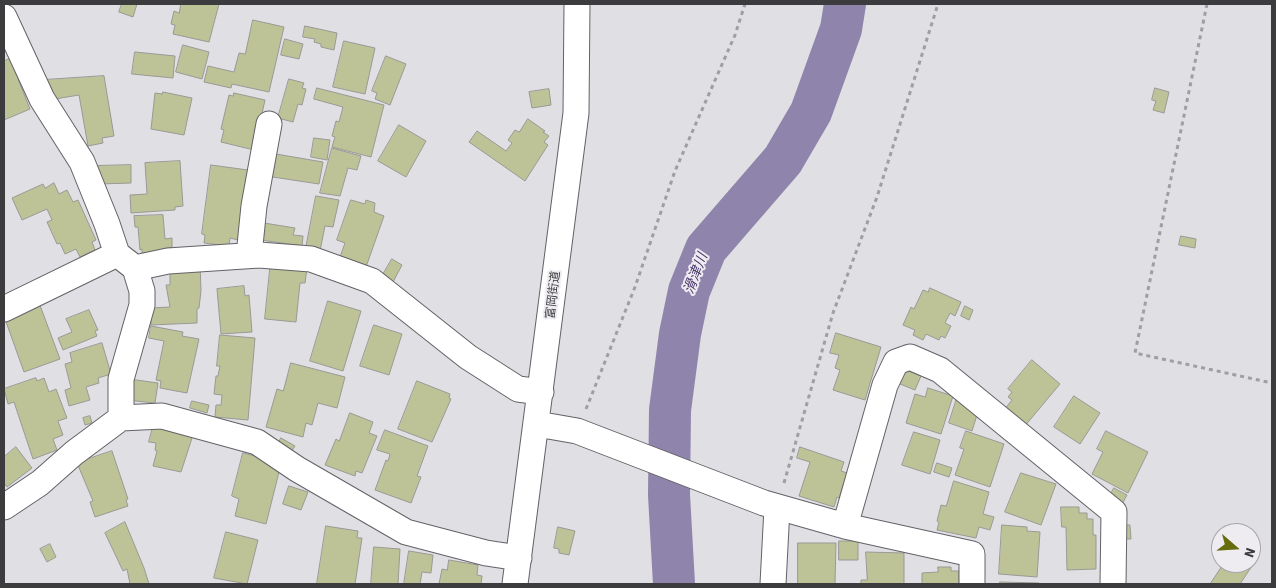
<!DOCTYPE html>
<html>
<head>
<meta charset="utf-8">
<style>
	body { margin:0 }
	#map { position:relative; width:1276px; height:588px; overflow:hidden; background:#e0dfe4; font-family:"Source Sans 3",sans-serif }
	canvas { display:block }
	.frame { position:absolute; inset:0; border:5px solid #3c3c3e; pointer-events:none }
	.north { position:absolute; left:1211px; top:523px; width:50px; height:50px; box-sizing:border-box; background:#eeecf1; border:1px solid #a7a6a9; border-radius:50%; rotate:109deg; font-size:14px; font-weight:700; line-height:20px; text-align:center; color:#3c3c3e }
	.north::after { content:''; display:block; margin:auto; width:18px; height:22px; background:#676c0f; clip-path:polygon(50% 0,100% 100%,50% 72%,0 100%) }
</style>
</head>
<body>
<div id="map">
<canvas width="1276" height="588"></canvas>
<div class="frame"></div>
<div class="north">N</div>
</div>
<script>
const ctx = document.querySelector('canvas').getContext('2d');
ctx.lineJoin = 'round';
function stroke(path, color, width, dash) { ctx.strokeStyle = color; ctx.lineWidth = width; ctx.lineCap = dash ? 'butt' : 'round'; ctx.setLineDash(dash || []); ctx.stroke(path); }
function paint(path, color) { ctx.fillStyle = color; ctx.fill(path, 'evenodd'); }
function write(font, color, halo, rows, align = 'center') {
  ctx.font = font + ' "Source Sans 3","Noto Sans JP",sans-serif'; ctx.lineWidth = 4; ctx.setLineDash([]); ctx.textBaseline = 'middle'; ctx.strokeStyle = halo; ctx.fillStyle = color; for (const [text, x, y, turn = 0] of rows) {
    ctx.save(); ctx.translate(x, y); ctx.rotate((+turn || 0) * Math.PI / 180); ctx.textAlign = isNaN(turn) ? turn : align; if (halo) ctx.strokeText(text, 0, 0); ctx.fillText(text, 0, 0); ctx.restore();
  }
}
const river = new Path2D(`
	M674,584L669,495L670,410L680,334L689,291L706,249L783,160L811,112L841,29L845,4`);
const building = new Path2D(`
	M122,4H137L133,17L119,12Z
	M181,4H219L209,42L173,34L175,25L171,24L174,11L179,13Z
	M253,20L284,27L269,92L232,84L231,88L204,82L208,66L234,72L239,53L245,54Z
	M305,26L337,33L334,50L321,47V44L314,42L315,39L303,37Z
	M285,39L303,44L299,59L281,55Z
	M344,41L375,48L365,94L333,87Z
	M183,45L209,52L202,79L176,72Z
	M135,52L175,56L173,78L132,74Z
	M386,56L406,64L390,105L375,99L377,93L372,91Z
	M13,58L20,78L18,79L30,109L4,120V61Z
	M104,76L114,136L102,138L103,143L88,146L79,95L55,99L43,80Z
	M289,79L304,83L302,88L306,89L302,105L298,104L293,122L278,118Z
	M317,88L384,105L371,157L332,147L335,137L332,136L336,121L339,122L343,107L314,99Z
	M1155,88L1169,92L1164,113L1153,110L1156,101L1152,100Z
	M549,89L551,105L532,108L529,92Z
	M163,92L192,98L184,135L151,129L155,93L162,94Z
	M234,93L265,100L254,150L221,142L224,130L221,129L229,95L233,96Z
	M528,119L545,131L543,132L549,136L544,142L548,145L525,181L469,142L477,131L506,151L512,143L508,140L515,130L519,132Z
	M399,125L426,141L406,177L378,161Z
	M314,138L330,140L327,160L311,157Z
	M332,148L361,156L357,170L348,168L340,196L320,193Z
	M270,153L323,162L319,184L266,176Z
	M180,161L183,206L175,207V210L131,213L130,195L147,194L145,163Z
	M131,165V183L99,184L93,166Z
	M211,165L248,170L238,240L230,238L229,246L204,243L205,235L202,234Z
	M54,183L59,194L67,190L73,202L78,200L96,240L92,242L95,250L80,257L76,249L65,254L60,243L57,244L47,222L52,220L47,209L22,220L12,198L43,184L45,188Z
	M316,196L339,200L333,227L325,226L320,251L306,248Z
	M351,200L365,204L366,200L375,203L374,212L384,216L366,267L340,257L345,243L337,240Z
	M163,215L165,239L172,238V247L166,248V251L142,253V249L140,250L138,227H135L134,216Z
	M264,223L295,228L293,235L303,236L302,246L261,240Z
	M1181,236L1196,239L1195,248L1179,245Z
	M392,259L402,265L392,284L381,278Z
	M271,260L307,268L305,283H300L296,322L265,319Z
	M200,264L201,291L199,308L197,309V323L151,325V308L170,307L166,285H170V266Z
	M244,286L245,296L249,295L252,332L221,334L217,289Z
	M930,288L961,302L955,316L950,313L945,323L951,326L945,338L941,336L939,340L926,334L923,340L913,335L915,330L903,325L911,307L914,309L923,290L928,292Z
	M38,300L60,359L24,372L5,319Z
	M328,301L361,311L343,371L310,361Z
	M965,306L973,310L969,320L961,316Z
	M89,310L98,330L95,331L97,336L63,350L58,338L72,332L66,319Z
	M374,325L402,334L389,375L360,366Z
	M151,326L183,332L182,336L199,339L187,393L160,388L161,381L156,380L164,341L149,338Z
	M836,333L881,347L865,400L833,390L840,370L835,368L839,355L830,353Z
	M220,335L255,338L248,420L215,417L216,405H221L222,395L214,394L216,376H218L220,366H217Z
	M102,343L111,374L98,378L99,383L86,387L90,400L69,406L65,390L71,388L65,364L72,362L70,353Z
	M1032,360L1060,384L1024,427L1004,410L1012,400L1008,397L1012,392L1008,389Z
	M291,363L345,377L337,408L318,403L312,425L306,423L303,437L266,427L277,389L283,391Z
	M906,370L921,376L915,390L900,384Z
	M36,378L37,381L44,378L49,392L56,389L67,418L58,421L63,435L53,439L57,450L33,459L14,402L8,404L4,389Z
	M129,379L158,383L155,403L126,400Z
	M417,381L450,394L449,398L451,399L432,442L398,429Z
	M928,388L953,396L941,434L906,423L915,394L925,397Z
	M1074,396L1100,413L1080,444L1054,427Z
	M957,398L977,415L972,431L949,423Z
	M192,401L209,405L207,413L190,408Z
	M350,413L373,422L369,433L377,436L362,473L356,471L355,476L325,465L336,439L339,441Z
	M90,416L92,423L85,425L83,418Z
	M154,423L193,435L181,472L153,466L157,451L155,450L156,443L149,442Z
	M385,430L428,446L417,476L421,477L411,503L375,490L386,460L388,461L390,454L377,450Z
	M966,431L1004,444L990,487L955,475L964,449L960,448Z
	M1106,431L1148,452L1128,493L1092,474L1103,452L1097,449Z
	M914,432L940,440L930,474L902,465Z
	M281,438L295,446L291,452L278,445Z
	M16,447L32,468L7,487L4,483V457Z
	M800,447L844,462L841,471L847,473L839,498L837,497L834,507L799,496L810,462L797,458Z
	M112,451L128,499L126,500L128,506L95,517L90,502L93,501L77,463Z
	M243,453L259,457L279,472L266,524L235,516L239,499L232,496Z
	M937,463L952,468L949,477L934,472Z
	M1021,473L1056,484L1041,525L1005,512Z
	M954,481L989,492L983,514L994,517L990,530L979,527L976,538L937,530L939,522L937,521L941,505L946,506Z
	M289,486L308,492L301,510L283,504Z
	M1114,488L1127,495L1120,508L1108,500Z
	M1061,507H1079V513H1087V519H1093V535H1096V569L1067,570L1066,527H1062Z
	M125,522L144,568L149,584H130L127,569L123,571L105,533Z
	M1002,525L1027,527V531L1040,532L1037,577L999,574Z
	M1121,525H1130L1131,539H1120Z
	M326,526L358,531L357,538H362L355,584H317Z
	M558,527L575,531L569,555L559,553V549L554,548Z
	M226,532L258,540L247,584L214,578Z
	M839,541H858V560H839Z
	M798,543H836L835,584H798Z
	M50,544L56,557L47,562L40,549Z
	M374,547L400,549L398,584H371Z
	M409,551L433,555L431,573L422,572L420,584H404Z
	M866,552L904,553V584H861V580H867Z
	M1251,552L1258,557L1240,584H1210L1224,563H1251Z
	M449,560L478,565L477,575L482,576L481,584H439L442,569L447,570Z
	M938,567H951V571H959V584H922V573L938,572Z
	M1000,582L1039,583V584H1000Z`);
const path = new Path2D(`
	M1207,4L1135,353L1272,383
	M586,409L635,287L675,171L735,35L745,4
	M784,483L833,313L877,197L938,4`);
const minor = new Path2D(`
	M4,17L42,99L82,162L107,224L117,254L135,268L142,291V305L121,379V418
	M249,255L254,206L269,124
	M135,268L168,261L259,255L311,259L372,281L468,357L518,389L541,392
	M4,309L117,254
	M537,424L577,431L764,503L845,526L885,385L896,362L910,357L940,370L1114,512L1113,584
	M4,507L40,483L74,453L121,418L162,416L257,442L297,469L406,532L486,553L519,558
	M845,526L972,554V584
	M515,584L576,113L577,4
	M773,584L777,508`);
const streetNames = [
	["富岡街道",554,295,-83]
];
const waterNames = [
	["滑津川",697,274,-69]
];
stroke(river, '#8f84ab', 42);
paint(building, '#bec397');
stroke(building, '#999995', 1);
stroke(minor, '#636267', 27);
stroke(path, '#9f9ea2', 3, [4, 4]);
stroke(minor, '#fff', 25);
write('12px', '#3c3c3e', '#eeecf1', streetNames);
write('italic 14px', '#48366c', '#eeecf1', waterNames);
</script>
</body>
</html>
